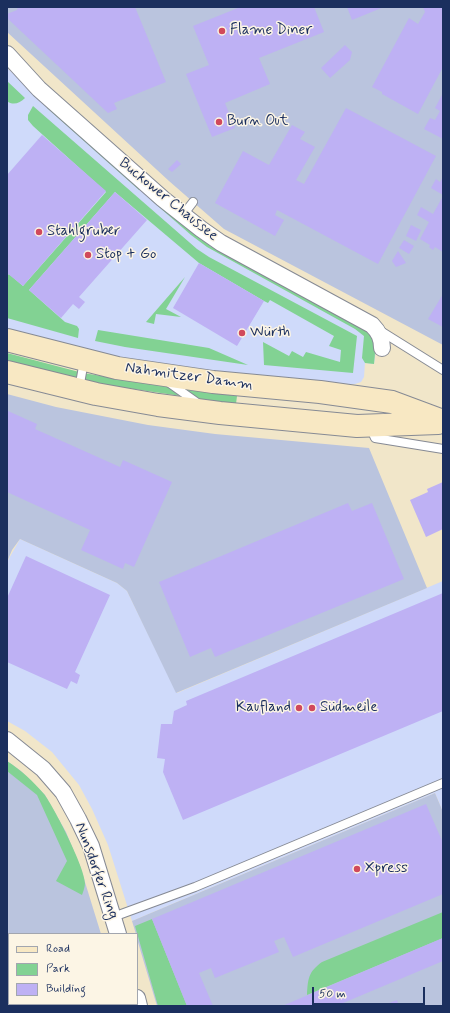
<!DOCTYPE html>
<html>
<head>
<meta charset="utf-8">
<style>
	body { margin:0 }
	#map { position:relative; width:450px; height:1013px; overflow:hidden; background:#f1e6c9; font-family:Mynerve,sans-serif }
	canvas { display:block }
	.frame { position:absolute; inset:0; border:8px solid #1b2f5e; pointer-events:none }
	.legend { position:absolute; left:8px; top:933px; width:130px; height:72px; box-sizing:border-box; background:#fcf5e5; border:1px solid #a2a6af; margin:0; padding:5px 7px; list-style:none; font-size:12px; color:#1b2f5e }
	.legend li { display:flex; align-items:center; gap:8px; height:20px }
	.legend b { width:20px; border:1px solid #a2a6af }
	.scale { position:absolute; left:312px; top:987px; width:113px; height:18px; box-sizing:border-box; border:2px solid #1b2f5e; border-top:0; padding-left:5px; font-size:12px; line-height:14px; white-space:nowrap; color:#1b2f5e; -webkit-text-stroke:3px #fcf5e5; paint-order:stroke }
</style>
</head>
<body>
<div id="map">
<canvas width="450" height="1013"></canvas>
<div class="frame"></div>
<ul class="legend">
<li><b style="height:5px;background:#f8e8c3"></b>Road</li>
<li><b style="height:11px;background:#82d293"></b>Park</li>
<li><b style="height:11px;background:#beb1f4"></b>Building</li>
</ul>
<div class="scale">50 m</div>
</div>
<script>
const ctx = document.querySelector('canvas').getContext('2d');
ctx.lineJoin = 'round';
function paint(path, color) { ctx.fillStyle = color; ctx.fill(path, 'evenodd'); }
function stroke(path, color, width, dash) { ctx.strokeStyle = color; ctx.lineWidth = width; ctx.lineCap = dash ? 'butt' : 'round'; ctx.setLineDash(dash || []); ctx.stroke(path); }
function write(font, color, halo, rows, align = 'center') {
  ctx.font = font + ' Mynerve,sans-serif'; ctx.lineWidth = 3; ctx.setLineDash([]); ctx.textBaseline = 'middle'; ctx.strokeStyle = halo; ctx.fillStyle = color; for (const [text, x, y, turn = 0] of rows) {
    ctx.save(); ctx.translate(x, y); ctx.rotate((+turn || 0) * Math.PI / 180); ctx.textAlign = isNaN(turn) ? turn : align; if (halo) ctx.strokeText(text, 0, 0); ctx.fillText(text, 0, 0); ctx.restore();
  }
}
const built = new Path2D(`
	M7,68L205,242L269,278L365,329L376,350L374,364L365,363L364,377L361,382L355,384H349L261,377L120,359L66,347L7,329Z
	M20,539L117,583L127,591L177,693L443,581V812L435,793L132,921L108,845L92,809L79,785L52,752L25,731L7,721V562Z`);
const industrial = new Path2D(`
	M7,7H443V345L224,229L169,181L7,32Z
	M7,394L56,407L148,425L215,434L369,448L427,588L176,693L127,591L117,583L20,539L12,550L7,562Z
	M7,761L21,771L45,795L66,832L80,866L101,934H9V1004H121L122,1006H7Z
	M435,793L443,812V1006H157L137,939V934H136L132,921Z`);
const green = new Path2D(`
	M7,81L25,98C20,103 13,106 7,101Z
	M33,106L197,249L209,257L357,336L353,373L264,365L263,342L289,356L292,351L303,357L306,352L340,362L341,350L329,346L334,336L270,300L268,303L264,301L199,263L115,192L29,290L65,322L77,326L79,329L78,338L7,318V276L9,274L23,286L106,192L33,126L28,120V115Z
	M49,106L141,187L139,190L47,108Z
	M154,198L200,238L210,246L365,329C376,339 376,349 374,364L365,363L362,358L364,336L355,329L207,247L191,235L151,200Z
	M185,277L166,309L181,317L156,314L154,324L146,322Z
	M98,330L209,348L248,365L125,347L95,341Z
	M7,353L83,373L114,378L237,396L236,404L113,386L54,373L7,360Z
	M7,761C21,770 33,781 44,794C54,807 85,868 85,883C85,887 83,892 82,895L56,881L67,861L37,795L7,771Z
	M443,912V938L307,995C308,979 308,972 322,962Z
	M152,919L187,1006H158L135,926Z`);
const building = new Path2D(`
	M18,7H135L166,82L114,103L117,109L108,113L7,18V14L17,10Z
	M238,7H314L324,32L259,58L270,84L225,103L235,128L212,137L186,74L209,65L193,26L238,8Z
	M347,7H384L352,20Z
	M423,7H443V67L418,114L382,94V92L372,87L409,18L418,24L425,12Z
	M345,45L352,52L350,60L330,78L321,68Z
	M443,93V139L424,129L430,118L435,120L440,111L435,108Z
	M346,108L436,156L378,264L277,210L275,215L284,220L275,236L215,203L243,151L269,165L292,125L305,132L300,139L315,147L296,180L304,184Z
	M42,135L106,191L23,286L7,273V175Z
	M177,160L181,164L172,172L168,169Z
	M443,177V195L431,188L436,179L440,182Z
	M115,192L147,220L79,297L85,302L79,309L73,304L61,318L29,290Z
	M443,196V252L435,247L433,250L429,247L430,245L420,239L429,222L417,215L421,207L433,214Z
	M411,225L421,230L416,241L406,236Z
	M404,240L414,246L409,254L399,248Z
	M398,251L406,263L396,267L392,261Z
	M199,263L264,301L237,346L173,308Z
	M443,294V327L428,319Z
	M8,411L37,424L35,429L120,467L123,460L172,482L134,567L125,563L123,569L81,550L90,530L7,492Z
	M443,482V529L426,537L410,500L428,492L427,489Z
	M348,503L352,511L372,503L404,579L215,657L211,648L190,657L159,582Z
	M26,556L110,595L75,672L80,675L77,684L71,681L67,689L7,662V598Z
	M443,593V711L183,820L163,772L165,759L157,758L161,724H172L174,711L187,705L186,701Z
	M426,804L443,843V894L293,957L284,937L274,941L279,952L215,978L211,968L199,973L213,1006H187L152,919Z
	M443,938V961L336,1006H282Z
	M7,971L9,972V1004H68L72,1006H7Z
	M397,1000L399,1006H381Z`);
const lane = new Path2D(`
	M183,215L193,202
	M379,330L443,370
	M168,382L199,404
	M79,389L84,361
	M370,427L375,438L443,449
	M113,917L195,887L443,783`);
const street = new Path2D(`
	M7,54L39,89L163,199L201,229L221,243L372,325C379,332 382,338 382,348
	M7,740L43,769L63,792L78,819L91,846L118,934
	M137,998L139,1006`);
const secondary = new Path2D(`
	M7,340L117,368L213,382L320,392L392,402L443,421
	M7,372L96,394L158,405L220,413L357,426L438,423`);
const markers = [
	[222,31,4,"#d1495b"],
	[219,122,4,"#d1495b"],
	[39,232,4,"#d1495b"],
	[88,255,4,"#d1495b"],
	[242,333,4,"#d1495b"],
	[299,708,4,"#d1495b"],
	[312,708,4,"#d1495b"],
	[357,869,4,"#d1495b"]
];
const poiNames = [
	["Flame Diner",230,31],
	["Burn Out",227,122],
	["Stahlgruber",47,232],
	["Stop + Go",96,255],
	["Würth",250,333],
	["Kaufland",291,708,"right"],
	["Südmeile",320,708],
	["Xpress",365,869]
];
const streetNames = [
	["Buckower Chaussee",168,200,39],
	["Nahmitzer Damm",189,377,8],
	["Nunsdorfer Ring",96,871,70]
];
paint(built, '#cfdafa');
paint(industrial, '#bac4de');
paint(green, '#82d293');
paint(building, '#beb1f4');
stroke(lane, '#868a94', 10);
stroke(street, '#868a94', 18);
stroke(secondary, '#868a94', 24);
stroke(lane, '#fff', 8);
stroke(street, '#fff', 16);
stroke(secondary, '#f8e8c3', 22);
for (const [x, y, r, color] of markers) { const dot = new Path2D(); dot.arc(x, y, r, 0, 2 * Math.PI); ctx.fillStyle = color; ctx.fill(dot); stroke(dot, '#fcf5e5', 1.5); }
write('15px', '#1b2f5e', '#fcf5e5', poiNames, 'left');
write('15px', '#1b2f5e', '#fcf5e5', streetNames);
</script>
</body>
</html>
